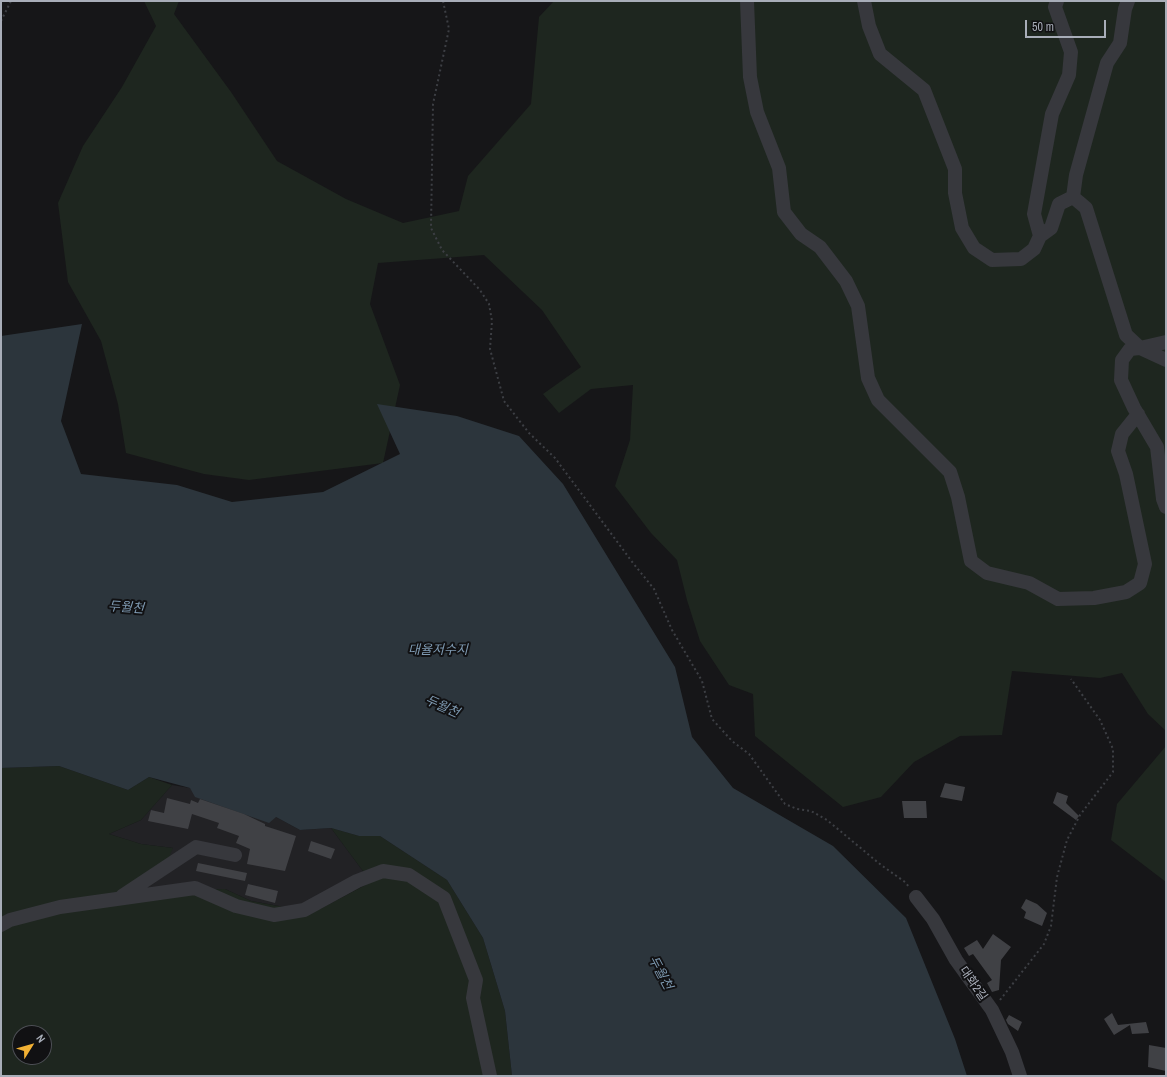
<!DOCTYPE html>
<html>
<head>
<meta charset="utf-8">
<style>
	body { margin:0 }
	#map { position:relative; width:1167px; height:1077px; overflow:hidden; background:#161618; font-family:"Archivo Narrow",sans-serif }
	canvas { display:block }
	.frame { position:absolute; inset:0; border:2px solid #a8adb8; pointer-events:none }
	.north { position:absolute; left:12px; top:1025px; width:40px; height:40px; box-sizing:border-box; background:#111113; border:1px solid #4d4f55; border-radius:50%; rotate:53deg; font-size:11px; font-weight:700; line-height:16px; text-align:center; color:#a8adb8 }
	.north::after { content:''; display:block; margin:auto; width:14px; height:18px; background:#f2b134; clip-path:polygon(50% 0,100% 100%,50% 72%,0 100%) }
	.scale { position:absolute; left:1025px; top:20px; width:81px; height:18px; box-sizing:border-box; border:2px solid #a8adb8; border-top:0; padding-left:5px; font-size:12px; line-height:14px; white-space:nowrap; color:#a8adb8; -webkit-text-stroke:3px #111113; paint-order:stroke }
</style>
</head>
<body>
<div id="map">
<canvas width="1167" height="1077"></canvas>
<div class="frame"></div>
<div class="north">N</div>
<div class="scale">50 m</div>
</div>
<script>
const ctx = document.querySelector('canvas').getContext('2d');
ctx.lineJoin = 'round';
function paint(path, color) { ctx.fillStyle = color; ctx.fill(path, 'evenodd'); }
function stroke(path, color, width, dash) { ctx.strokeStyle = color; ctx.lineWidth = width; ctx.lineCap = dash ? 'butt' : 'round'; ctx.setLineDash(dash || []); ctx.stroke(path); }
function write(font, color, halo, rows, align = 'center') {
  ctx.font = font + ' "Archivo Narrow","Noto Sans KR",sans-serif'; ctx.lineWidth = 4; ctx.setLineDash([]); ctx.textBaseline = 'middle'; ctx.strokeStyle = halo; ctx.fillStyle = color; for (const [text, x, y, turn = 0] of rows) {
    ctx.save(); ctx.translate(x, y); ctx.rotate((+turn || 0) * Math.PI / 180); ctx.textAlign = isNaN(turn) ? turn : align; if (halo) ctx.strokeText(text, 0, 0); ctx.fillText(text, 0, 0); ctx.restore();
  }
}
const built = new Path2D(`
	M172,785L190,788L276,817L300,830L331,828L371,882L320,909L284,907L251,901L225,889L127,891L173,848L141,844L109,834L141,820Z`);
const green = new Path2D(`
	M144,1H179L174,14L231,92L277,161L346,199L403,223L459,211L468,176L531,104L539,17L554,1H1166V731L1148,714L1122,673L1100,678L1012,671L1002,735L960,736L914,762L881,797L843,807L755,736L753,694L729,685L700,641L687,600L677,560L651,533L615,486L630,440L633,385L591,389L559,413L543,394L581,367L542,310L484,255L378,263L370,304L400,385L383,463L249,480L204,474L126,453L118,404L101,341L68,282L58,203L83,146L122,87L156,26Z
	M1166,746V882L1111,840L1117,804Z
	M59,766L128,790L149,777L172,785L141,820L109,834L141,844L173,848L168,860L128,891L225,889L251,901L284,907L320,909L371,882L331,828L359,836H380L447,880L483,938L505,1011L512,1076H1V768ZM20,1033H44V1057H20Z`);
const water = new Path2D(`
	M82,324L61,421L81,474L177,485L232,502L323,492L400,454L377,404L457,416L519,436L563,484L675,667L692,737L733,788L833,846L906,918L955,1039L967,1076H512L505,1011L483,938L447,880L380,836H359L331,828L300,830L276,817L269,823L195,797L190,788L149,777L128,790L59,766L1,768V336Z`);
const building = new Path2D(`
	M945,783L965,787L962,801L940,797Z
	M1057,792L1068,796L1066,803L1079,816L1076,820L1053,803Z
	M167,798L190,804L191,800L198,803L200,799L244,814L265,824V826L296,836L285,871L247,864L250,849L236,843L239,836L217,828L219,823L192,814L188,829L148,821L151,810L164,813Z
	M902,801H926L927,818H904Z
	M311,841L335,849L331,859L308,851Z
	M198,863L247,873L245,881L196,871Z
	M248,884L278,891L275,903L245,895Z
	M1026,899L1037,904L1047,913L1042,926L1024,918L1026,912L1021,908Z
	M993,934L1011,947L1001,960L999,990L992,992L987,983L992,980L973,954L969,956L964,948L977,940L983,949Z
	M1112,1013L1118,1025L1146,1022L1149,1033L1132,1034L1130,1025L1114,1035L1104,1019Z
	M1009,1015L1022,1022L1018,1031L1008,1024L1006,1020Z
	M1149,1045L1166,1048V1071L1148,1067Z`);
const path = new Path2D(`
	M443,1L449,29L433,104L431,228L442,250L480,290L489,304L492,321L490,349L504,401L529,433L555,458L633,563L654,589L672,630L702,681L712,719L732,741L749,754L785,804L797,809L811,811L827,820L881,865L905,882L910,888
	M1,21L11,1
	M1000,1000L1044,944L1051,926L1057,877L1067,840L1080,815L1113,772V749L1100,720L1071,679`);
const minor = new Path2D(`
	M747,1L750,77L757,112L779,168L784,212L801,234L820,247L846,281L858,306L868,378L878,400L950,472L958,497L971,561L987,573L1029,583L1058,599L1094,598L1126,592L1140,583L1145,564L1126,474L1118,451L1122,434L1138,414
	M864,1L869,26L880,54L924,90L955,169V193L962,228L974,248L992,260L1021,259L1034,249L1040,236L1051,228L1059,204L1073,197L1086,208L1126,335L1140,348L1166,360
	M1073,197L1076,175L1107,63L1120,43L1125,9L1128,1
	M1040,236L1034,214L1052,114L1069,75L1071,52L1055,7L1057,1
	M1166,342L1140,348L1130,349L1122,360L1121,380L1134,408L1157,447L1163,499L1166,507
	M122,896L196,847L235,855
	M916,897L933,919L956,960L992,1010L1012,1052L1020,1076
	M1,925L10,920L60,907L195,888L236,906L274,915L304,910L357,881L383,871L409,875L444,898L476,980L473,998L490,1076`);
const streetNames = [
	["대화2길",973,984,55]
];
const waterNames = [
	["두월천",126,608,4],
	["대율저수지",438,651],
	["두월천",442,707,24],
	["두월천",660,973,62]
];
paint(built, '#222225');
paint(green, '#1e261f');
paint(water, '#2c353c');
paint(building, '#404145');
stroke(path, '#3d3f44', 2, [2, 3]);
stroke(minor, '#37383d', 14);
write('12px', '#a8adb8', '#111113', streetNames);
write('italic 13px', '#7f9bb3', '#111113', waterNames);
</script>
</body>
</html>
